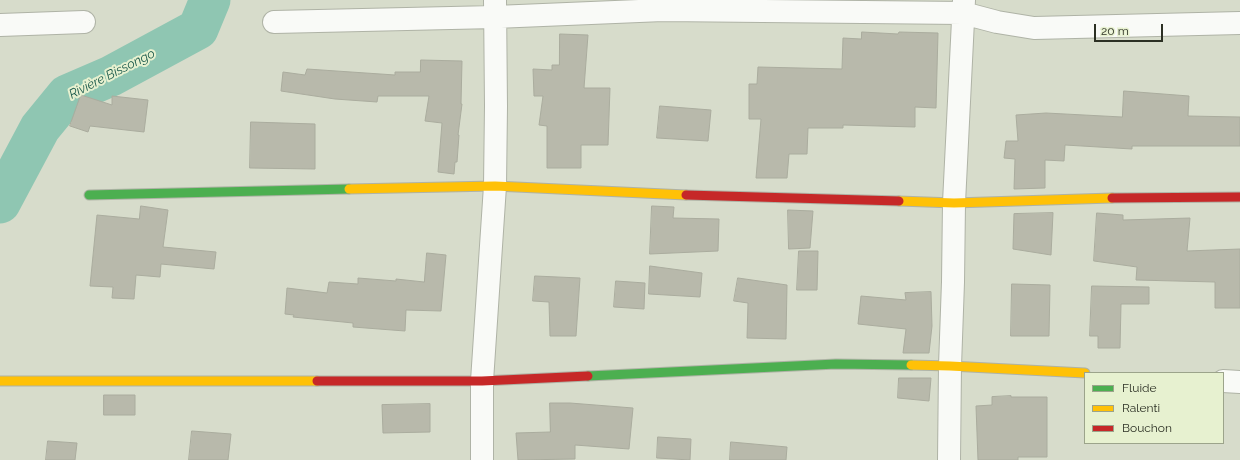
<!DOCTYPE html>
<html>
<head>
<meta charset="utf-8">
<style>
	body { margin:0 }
	#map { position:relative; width:1240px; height:460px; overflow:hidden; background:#d7dccb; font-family:Raleway,sans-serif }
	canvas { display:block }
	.legend { position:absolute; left:1084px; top:372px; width:140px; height:72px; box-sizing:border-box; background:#e7f1d0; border:1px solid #9ca48b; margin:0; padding:5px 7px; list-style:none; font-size:12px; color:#2c3024 }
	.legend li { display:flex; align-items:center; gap:8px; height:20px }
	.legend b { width:20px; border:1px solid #9ca48b }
	.scale { position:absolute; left:1094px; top:24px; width:69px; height:18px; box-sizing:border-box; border:2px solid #2c3024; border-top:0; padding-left:5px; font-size:12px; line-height:14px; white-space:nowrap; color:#2c3024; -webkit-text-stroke:3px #e7f1d0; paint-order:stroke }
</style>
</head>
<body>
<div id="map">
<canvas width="1240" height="460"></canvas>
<ul class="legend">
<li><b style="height:5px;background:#4caf50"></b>Fluide</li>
<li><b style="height:5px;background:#ffc107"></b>Ralenti</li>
<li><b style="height:5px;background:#c62828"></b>Bouchon</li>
</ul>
<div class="scale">20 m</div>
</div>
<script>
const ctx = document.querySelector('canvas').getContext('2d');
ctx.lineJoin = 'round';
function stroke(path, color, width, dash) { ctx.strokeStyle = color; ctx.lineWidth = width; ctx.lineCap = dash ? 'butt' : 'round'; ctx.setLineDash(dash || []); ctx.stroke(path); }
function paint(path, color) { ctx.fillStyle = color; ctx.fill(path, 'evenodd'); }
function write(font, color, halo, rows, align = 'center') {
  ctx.font = font + ' Raleway,sans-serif'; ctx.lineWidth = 4; ctx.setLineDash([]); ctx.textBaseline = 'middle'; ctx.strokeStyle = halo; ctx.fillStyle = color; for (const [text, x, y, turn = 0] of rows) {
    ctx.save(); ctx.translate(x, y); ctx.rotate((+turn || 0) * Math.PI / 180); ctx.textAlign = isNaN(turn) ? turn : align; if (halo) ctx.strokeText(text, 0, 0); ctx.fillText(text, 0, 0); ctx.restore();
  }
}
const river = new Path2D(`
	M0,203L40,128L67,95L111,76L198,29L210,0`);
const building = new Path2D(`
	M862,32L898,34L899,32L938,33L936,108L915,107V127L843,125V128H808L807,154H789L787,178H756L761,119H749V84H757L758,67L842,69L843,38L861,39Z
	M560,34L588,35L584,88H610L608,145H581V168H547V126L539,125L543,96H534L533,69L552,70V65H559Z
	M421,60L462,61L461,104H462L458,135H459L457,162H455L454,174L438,172L442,123L425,121L429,96H378L377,102L335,99L281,91L283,72L305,75L307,69L395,75V72H420Z
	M1124,91L1189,96L1188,116L1240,117V146H1132V149L1065,145L1064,161L1045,160V188L1014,189L1015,159L1004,158L1006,141H1018L1016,115L1046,113L1122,117Z
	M81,95L112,105V96L148,100L144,132L90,126L88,132L70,126Z
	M660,106L711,110L708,141L657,138Z
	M251,122L315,124V169L250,168Z
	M141,206L168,210L163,247L216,252L214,269L161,264L160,277L136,275L134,299L112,298L113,287L90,286L97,215L139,219Z
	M652,206L674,207L673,218L719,219L718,251L650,254Z
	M788,210L813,211L810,248L789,249Z
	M1053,213L1051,255L1013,249L1014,214Z
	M1097,213L1123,215V220L1190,218L1187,251L1240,249V308H1215V282L1136,280L1137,267L1094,261Z
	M799,251H818L817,290H797Z
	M427,253L446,255L441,311L406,310L405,331L353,327V323L293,317L294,315L285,314L287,288L327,293L329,282L358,284V278L396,281V279L424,282Z
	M650,266L702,273L700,297L649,294Z
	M535,276L580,278L576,336H550L549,302L533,301Z
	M738,278L787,285L786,339L747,338L748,303L734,301Z
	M616,281L645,283L644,309L614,307Z
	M1012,284L1050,285L1049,336H1011Z
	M1092,286L1149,287V304H1121L1120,348H1098V336H1090Z
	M931,292L932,326L929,353H903L906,329L858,324L861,296L906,300L905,293Z
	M899,378H931L929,401L898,398Z
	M104,395H135V415H104Z
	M1011,396V397H1047V457H1018V460H978L976,406L992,405V397Z
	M550,403H570L633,408L629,449L575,445V459L518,460L516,433L550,432Z
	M430,404V432L383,433L382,405Z
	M192,431L231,434L228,460H189Z
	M658,437L691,439L690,460L657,458Z
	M48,441L77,443L75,460H46Z
	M731,442L787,447L786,460H730Z`);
const street = new Path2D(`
	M274,22L495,17L663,10L963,13L997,22L1034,28L1240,23
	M0,25L84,22
	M1223,381L1240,382
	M482,460V381L495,186L496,106L495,0
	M949,460L950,366L953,282L954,203L964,0`);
const fast = new Path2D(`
	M89,195L349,189
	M588,376L836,364L911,365`);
const slow = new Path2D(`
	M349,189L495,186L686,195
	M899,201L954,203L1112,198
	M911,365L950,366L1085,373
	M0,381H317`);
const jam = new Path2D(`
	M686,195L899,201
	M1112,198L1240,197
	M317,381H482L588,376`);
const waterNames = [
	["Rivière Bissongo",112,74,-27]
];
stroke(river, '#8fc6b2', 41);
paint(building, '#b8b9ab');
stroke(building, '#aaac9e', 1);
stroke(street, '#afb3a6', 24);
stroke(fast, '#afb3a6', 11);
stroke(slow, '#afb3a6', 11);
stroke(jam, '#afb3a6', 11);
stroke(street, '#f9faf7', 22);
stroke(fast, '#4caf50', 9);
stroke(slow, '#ffc107', 9);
stroke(jam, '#c62828', 9);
write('italic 13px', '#1a594b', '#e7f1d0', waterNames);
</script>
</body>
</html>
